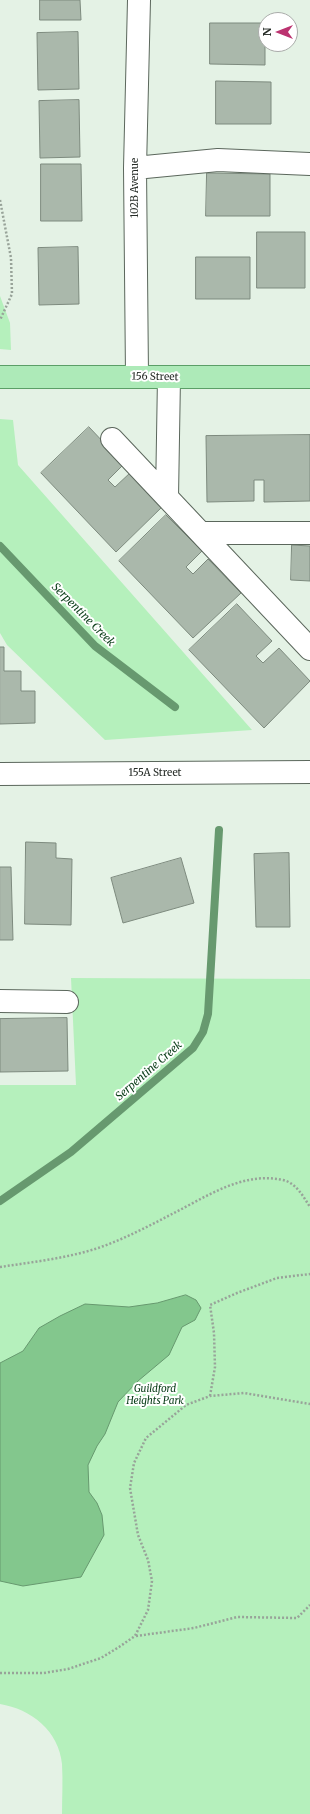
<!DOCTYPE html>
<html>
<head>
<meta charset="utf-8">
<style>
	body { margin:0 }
	#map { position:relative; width:310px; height:1814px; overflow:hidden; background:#e4f2e5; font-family:Merriweather,serif }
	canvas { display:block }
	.north { position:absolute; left:258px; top:12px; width:40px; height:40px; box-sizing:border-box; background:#fff; border:1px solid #a9aba9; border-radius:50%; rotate:270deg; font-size:11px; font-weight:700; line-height:16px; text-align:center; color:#272d28 }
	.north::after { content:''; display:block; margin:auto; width:14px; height:18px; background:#bc3370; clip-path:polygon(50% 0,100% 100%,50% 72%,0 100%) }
</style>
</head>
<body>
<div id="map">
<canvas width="310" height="1814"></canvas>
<div class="north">N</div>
</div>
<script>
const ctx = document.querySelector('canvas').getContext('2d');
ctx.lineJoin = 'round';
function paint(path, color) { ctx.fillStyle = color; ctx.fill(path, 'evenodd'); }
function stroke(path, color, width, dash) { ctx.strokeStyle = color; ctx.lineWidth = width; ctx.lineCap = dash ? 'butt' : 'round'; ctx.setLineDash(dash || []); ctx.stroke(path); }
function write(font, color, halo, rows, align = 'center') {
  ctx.font = font + ' Merriweather,serif'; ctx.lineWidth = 4; ctx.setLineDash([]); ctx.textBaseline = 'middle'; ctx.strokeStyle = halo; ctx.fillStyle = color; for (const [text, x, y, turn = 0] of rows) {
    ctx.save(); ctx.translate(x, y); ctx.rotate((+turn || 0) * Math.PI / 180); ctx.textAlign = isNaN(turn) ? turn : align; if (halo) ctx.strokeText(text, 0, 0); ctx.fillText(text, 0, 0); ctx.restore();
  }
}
const green = new Path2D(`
	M0,296L10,323L11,350L0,349Z
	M0,419L13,420L18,465L252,730L105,740L7,645L0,633Z
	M71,978L310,979V1814H62C62,1798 63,1781 62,1764C59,1731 31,1709 0,1704V1085H76Z`);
const water = new Path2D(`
	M186,1295L196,1300L201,1308L195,1320L182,1327L169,1355L138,1381L118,1402L105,1434L97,1446L88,1465L89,1492L97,1503L102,1515L104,1535L81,1577L23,1586L0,1581V1363L23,1351L39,1328L60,1316L85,1304L129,1307L157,1303Z`);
const stream = new Path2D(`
	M0,546L95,646L175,707
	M0,1201L71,1152L193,1048L203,1032L208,1014L219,830`);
const building = new Path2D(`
	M40,0H80L81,20H40Z
	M210,23H265V65L210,64Z
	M78,32L79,89L38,90L37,33Z
	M216,81L271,82V124H216Z
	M79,100L80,157L40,158L39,101Z
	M41,164H81L82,221H41Z
	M207,173L270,174V216H206Z
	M257,232H305V288H257Z
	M78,247L79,304L39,305L38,248Z
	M196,257H250V299H196Z
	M89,427L124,464L108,480L115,487L131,472L163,506L116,552L41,473Z
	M310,435V501L264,502V480H254V501L207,502L206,436Z
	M166,515L202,551L186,567L193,574L208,559L241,593L193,638L119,561Z
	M292,545L310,546V581L291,580Z
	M237,604L272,641L256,656L263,663L279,648L310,681L264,728L189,650Z
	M0,647H4V671H21V691H35V723L0,724Z
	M26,842L56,843V858L72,859L71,925L25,924Z
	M289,853L290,927H256L254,854Z
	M181,858L194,903L123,923L111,878Z
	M0,867H11L13,940H0Z
	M67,1018L68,1071L0,1072V1019Z`);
const path = new Path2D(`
	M0,200L11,258L12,294L0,320
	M0,1267C33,1262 69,1258 101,1247C126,1238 149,1226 172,1214C206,1197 243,1171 283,1180C296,1183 303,1196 310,1207
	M210,1396L215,1367L214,1333L210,1305L237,1293L277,1278L310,1274
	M136,1636L194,1628L237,1617L297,1618L310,1605
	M0,1673H44L68,1669L101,1658L119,1647L135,1636L148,1610L152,1581L148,1560L138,1535L130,1488L134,1463L146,1438L186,1405L210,1396L244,1393L310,1404`);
const minor = new Path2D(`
	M135,168L218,160L310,164
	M137,376L135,168L139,0
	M112,439L310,649
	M167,497L169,377
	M201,533H310
	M0,774L310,772
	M0,1001L67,1002`);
const major = new Path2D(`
	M0,377H310`);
const streetNames = [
	["102B Avenue",135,188,-90],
	["156 Street",155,377,1],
	["155A Street",155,773]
];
const parkNames = [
	["Guildford",155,1389],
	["Heights Park",155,1401]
];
const waterNames = [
	["Serpentine Creek",83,615,45],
	["Serpentine Creek",149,1071,-41]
];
paint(green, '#b5f0bc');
paint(water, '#83c78d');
stroke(water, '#67996f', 1);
stroke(stream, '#67996f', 8);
paint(building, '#aab8ab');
stroke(building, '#7d8a7e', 1);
stroke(minor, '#5b675c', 24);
stroke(major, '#5b9f67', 24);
stroke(path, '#98a399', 2.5, [2, 2]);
stroke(minor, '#fff', 22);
stroke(major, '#adeab8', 22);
write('10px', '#272d28', '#fff', streetNames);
write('italic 10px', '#073b16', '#fff', parkNames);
write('italic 11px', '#0b3e19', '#fff', waterNames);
</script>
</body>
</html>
